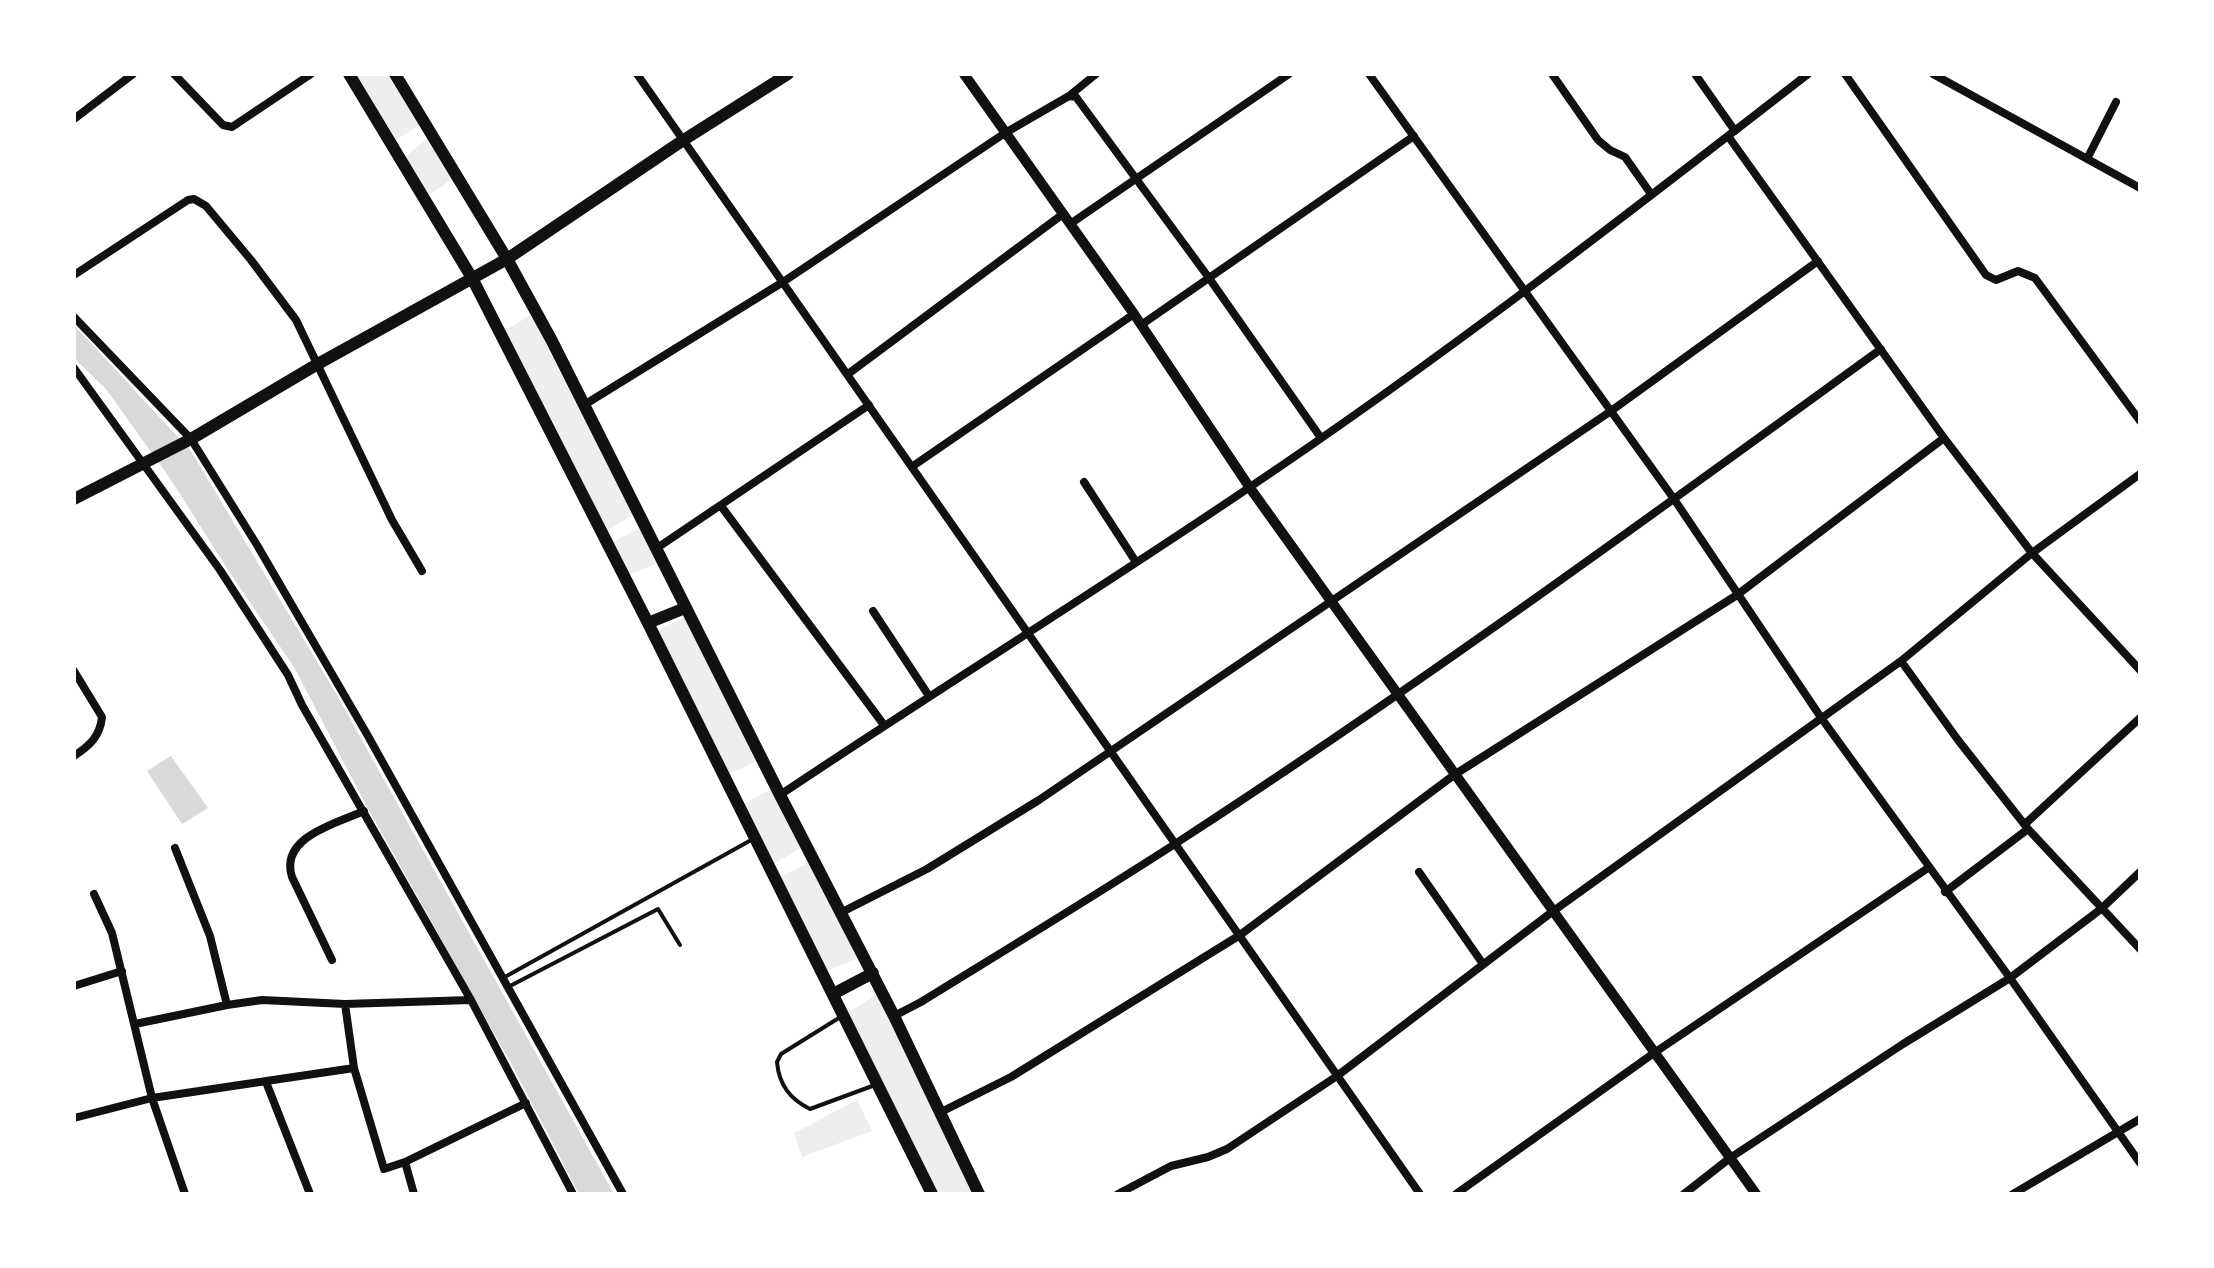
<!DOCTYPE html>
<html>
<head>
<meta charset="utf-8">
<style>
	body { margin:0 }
	#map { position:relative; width:2214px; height:1268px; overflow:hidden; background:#fff; font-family:Roboto,sans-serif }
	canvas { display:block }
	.frame { position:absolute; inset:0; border:76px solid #fff; pointer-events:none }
</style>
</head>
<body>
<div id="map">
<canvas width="2214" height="1268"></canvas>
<div class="frame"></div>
</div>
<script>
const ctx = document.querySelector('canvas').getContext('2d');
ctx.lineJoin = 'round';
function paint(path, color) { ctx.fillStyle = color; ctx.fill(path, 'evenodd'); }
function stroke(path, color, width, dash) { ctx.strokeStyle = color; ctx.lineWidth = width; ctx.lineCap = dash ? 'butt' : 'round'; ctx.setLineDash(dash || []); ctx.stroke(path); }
const green = new Path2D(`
	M349,74H395L424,122L391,143Z
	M432,135L457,176L424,198L401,160Z
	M536,312L638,512L603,533L500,333Z
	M645,526L662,561L625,577L608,544Z
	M689,615L762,759L724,776L653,633Z
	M776,787L806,845L769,867L739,806Z
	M814,859L864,955L823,973L776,880Z
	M882,991L979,1194H932L844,1015Z
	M857,1100L872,1131L802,1157L794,1133Z`);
const water = new Path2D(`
	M74,325L191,451L337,695L614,1194H579L513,1067L366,805L294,667L232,576L169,477L106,389L74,358Z
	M171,756L208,808L182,824L147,771Z`);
const service = new Path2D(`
	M503,978L753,839
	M510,986L658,909L680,945
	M842,1016L781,1054L777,1062C779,1085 790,1099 810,1109L875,1085`);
const minor = new Path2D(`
	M174,74L223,125L232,127L311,74
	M637,74L1420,1194
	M1369,74L1674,499L1822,719L2010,978L2140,1163
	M1552,74L1598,140L1610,150L1625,157L1651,194
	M1695,74L1735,131
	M1845,74L1986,275L1996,280L2018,271L2035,278L2140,421
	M1933,74L2140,188
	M1069,96L1096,74
	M74,119L133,74
	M1728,136L1944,438L2032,553L2140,670
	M2087,159L2116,102
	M1070,224L1289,74
	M74,275L188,200L194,199L206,206L251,260L296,320L392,520L422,571
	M74,317L191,439L257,545L368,736L623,1194
	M1141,325L1414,136
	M74,368L220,570L288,675L302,705L471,1000L573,1194
	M848,374L1063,214
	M584,405L783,282L1005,133L1069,96L1076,97L1209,278L1321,438
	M913,466L1134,314
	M1084,482L1136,562
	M721,506L884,725
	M657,548L869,405
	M873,611L929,696
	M1901,661L1958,740L2028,829L2140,949
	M74,671L102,717C100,737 89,746 74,756
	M780,795C935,691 1095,592 1250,487C1442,358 1625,216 1808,74
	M2025,824L2140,718
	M175,848L210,936L227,1005
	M1419,872L1483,964
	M1945,892L2028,829
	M94,894L112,933L152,1098L185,1194
	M842,912L927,869L1039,800L1611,411L1818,261
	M332,960L292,877C279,837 337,823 364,811
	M74,986L122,971
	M894,1016L921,1002C1007,949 1093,897 1178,842C1418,686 1649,517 1881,349
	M135,1024L227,1005L262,1000L345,1004
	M354,1068L384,1169L405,1162L526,1103
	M266,1082L310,1194
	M941,1112L1011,1077L1240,935L1454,775L1737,595L1944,438
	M74,1118L152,1098L354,1068L345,1004L471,1000
	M405,1162L414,1194
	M1118,1194L1171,1166L1208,1157L1227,1149L1337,1076L1552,912L1901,661L2032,553L2140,474
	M1456,1194L1654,1053L1928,868
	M1684,1194L1730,1158L1903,1044L2010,978L2101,909L2140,872
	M2013,1194L2140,1119`);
const tertiary = new Path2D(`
	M964,74L1134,314L1250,488L1756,1194`);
const secondary = new Path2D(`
	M349,74L472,278L648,623L932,1194
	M395,74L507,259L552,341L780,795L894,1016L979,1194
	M74,499L191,439L316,365L507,259L682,141L788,74
	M648,623L685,608
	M833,994L873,973`);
paint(green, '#eee');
paint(water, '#d9d9d9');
stroke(service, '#111', 4);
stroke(minor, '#111', 8);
stroke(tertiary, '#111', 10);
stroke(secondary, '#111', 12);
</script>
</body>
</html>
